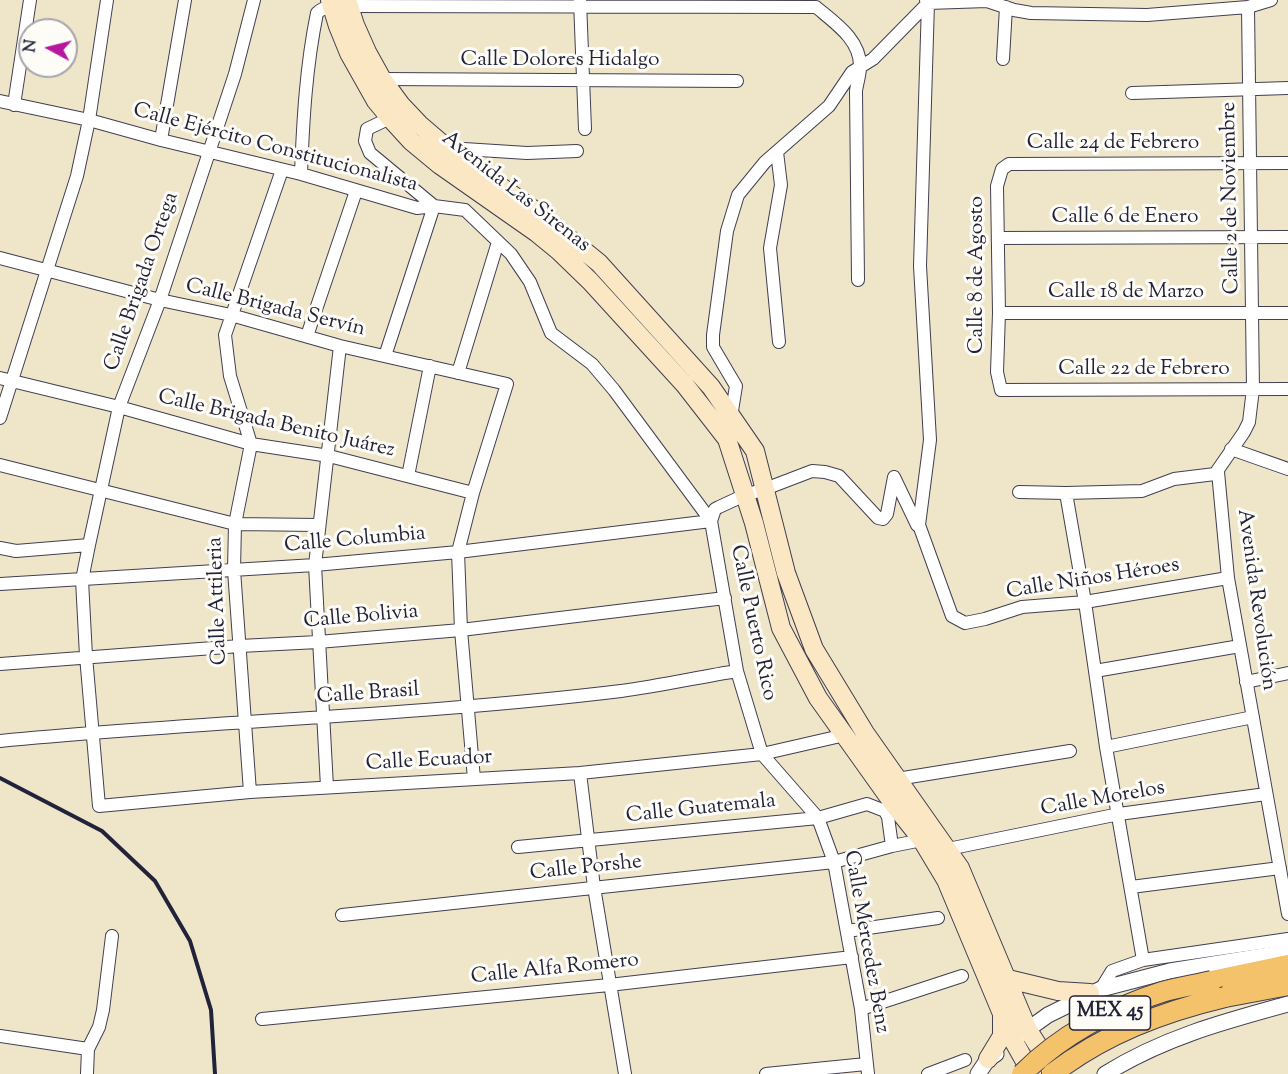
<!DOCTYPE html>
<html>
<head>
<meta charset="utf-8">
<style>
	body { margin:0 }
	#map { position:relative; width:1288px; height:1074px; overflow:hidden; background:#efe6ca; font-family:"Sorts Mill Goudy",serif }
	canvas { display:block }
	.north { position:absolute; left:18px; top:18px; width:60px; height:60px; box-sizing:border-box; background:#fdfcf7; border:2px solid #a5a5ac; border-radius:50%; rotate:277deg; font-size:16px; font-weight:700; line-height:24px; text-align:center; color:#22223b }
	.north::after { content:''; display:block; margin:auto; width:21px; height:27px; background:#b5179e; clip-path:polygon(50% 0,100% 100%,50% 72%,0 100%) }
</style>
</head>
<body>
<div id="map">
<canvas width="1288" height="1074"></canvas>
<div class="north">N</div>
</div>
<script>
const ctx = document.querySelector('canvas').getContext('2d');
ctx.lineJoin = 'round';
function stroke(path, color, width, dash) { ctx.strokeStyle = color; ctx.lineWidth = width; ctx.lineCap = dash ? 'butt' : 'round'; ctx.setLineDash(dash || []); ctx.stroke(path); }
function write(font, color, halo, rows, align = 'center') {
  ctx.font = font + ' "Sorts Mill Goudy",serif'; ctx.lineWidth = 6; ctx.setLineDash([]); ctx.textBaseline = 'middle'; ctx.strokeStyle = halo; ctx.fillStyle = color; for (const [text, x, y, turn = 0] of rows) {
    ctx.save(); ctx.translate(x, y); ctx.rotate((+turn || 0) * Math.PI / 180); ctx.textAlign = isNaN(turn) ? turn : align; if (halo) ctx.strokeText(text, 0, 0); ctx.fillText(text, 0, 0); ctx.restore();
  }
}
const minor = new Path2D(`
	M254,0L235,74L160,300L119,407L89,545L82,580L86,656L99,806L250,792L580,773L762,754L845,735
	M580,1L585,129
	M928,3L987,1L1014,10L1031,13L1147,15L1248,7L1271,0
	M816,7C835,23 861,40 860,67C860,75 857,83 856,91L858,280
	M1003,59L1006,7
	M382,79L737,81
	M1132,93L1288,88
	M0,101L89,120L161,140L301,174L417,208L434,206L465,210L511,254L530,282L551,333L592,364L614,390L711,521L737,671L762,754L818,818L834,862L861,1009L868,1074
	M14,105L30,0
	M161,140L185,0
	M448,148L527,153L577,151
	M777,152L781,185L770,248L779,342
	M1288,163L1009,164L1002,169L997,186L999,313L997,372L1001,390L1288,389
	M301,174C303,120 306,67 317,13C325,5 338,6 349,6L816,7
	M999,238L1288,237
	M0,258L160,300L231,315L340,346L507,384L473,493L458,552L461,630L474,779
	M999,313H1288
	M307,336L356,191
	M385,356L434,206L370,153L365,141L367,129L390,118
	M458,373L498,242
	M0,378L119,407L251,444L329,456L473,493
	M731,417L736,386L713,347V335L727,231L738,195L765,162L829,106L852,72L873,59L928,3
	M0,418L77,176L89,120L107,0
	M1231,449L1288,469
	M0,465L235,524L319,525
	M1215,474L1244,432L1249,422L1253,389L1248,7
	M1215,474L1218,472L1228,578L1288,914
	M408,476L430,366
	M1019,492L1066,493L1085,602L1106,747L1143,960
	M1066,493L1142,491L1174,479L1215,474
	M711,521L715,509L719,507L745,495L765,489L812,471L825,472L839,476L878,518L883,519L887,514L894,477L917,525H919L952,616L965,623L985,619L1022,607L1085,602L1228,578
	M919,525L930,440L920,266L928,3L926,0
	M0,548L16,551L89,545
	M0,584L315,565L458,552L711,521
	M0,664L240,646L318,642L461,630L725,598
	M1095,671L1240,646
	M1246,682L1288,673
	M0,741C207,721 415,716 621,691C660,686 699,677 737,671
	M1106,747L1253,717
	M580,773L594,887L625,1074
	M897,779L1070,751
	M327,787L315,565L340,346
	M250,792L234,570L235,524L251,444L230,376L225,335L282,170
	M518,847L818,818L867,804L885,811L888,817L892,846
	M948,849L1119,814L1266,794
	M1131,887L1280,868
	M342,915L834,862L892,846L922,840
	M847,931L938,918
	M1101,989L1112,971L1143,960L1288,939
	M861,1009L962,976
	M262,1019L609,985L852,957
	M0,1036L88,1049
	M87,1074L88,1049L99,1027L103,1010L112,936
	M766,1074L866,1064
	M928,1074L965,1060`);
const tertiary = new Path2D(`
	M1020,1035L1048,1015L1101,989L1170,971L1288,952
	M978,1074L988,1059L996,1054
	M1105,1074C1163,1038 1222,1022 1288,1004`);
const secondary = new Path2D(`
	M330,0L338,26L349,53L376,101L390,118L411,141L440,165L537,233L559,251L590,281L685,385L727,439L754,523L781,628L818,698L895,806L922,840L946,880L1013,1040L1032,1074
	M347,0L355,25L367,52L382,79L401,105L419,124L447,148L475,169L534,210L599,263L711,387L755,451L786,573L814,649L865,733L960,868L1028,1030L1042,1052L1053,1064
	M1008,979L1058,991L1090,993
	M988,1059L1002,1036V1017`);
const primary = new Path2D(`
	M1212,981L1288,965
	M1225,997L1288,985`);
const rail = new Path2D(`
	M0,778L102,831L155,881L190,941L211,1010L215,1074`);
const primaryBridge = new Path2D(`
	M1022,1074C1060,1036 1111,1008 1162,992C1178,987 1196,985 1212,981
	M1052,1074C1104,1034 1162,1012 1225,997`);
const shields = [
	[1110,1013,81]
];
const shieldNames = [
	["MEX 45",1110,1013]
];
const streetNames = [
	["Calle Dolores Hidalgo",560,61],
	["Calle 24 de Febrero",1113,144],
	["Calle Ejército Constitucionalista",275,149,15],
	["Avenida Las Sirenas",515,193,38],
	["Calle 2 de Noviembre",1232,198,-91],
	["Calle 6 de Enero",1125,218],
	["Calle 8 de Agosto",978,275,-90],
	["Calle Brigada Ortega",143,282,-71],
	["Calle 18 de Marzo",1126,293],
	["Calle Brigada Servín",275,309,14],
	["Calle 22 de Febrero",1144,370],
	["Calle Brigada Benito Juárez",276,425,13],
	["Calle Columbia",355,541,-5],
	["Calle Niños Héroes",1093,580,-9],
	["Avenida Revolución",1255,600,82],
	["Calle Attileria",219,601,-92],
	["Calle Bolivia",361,618,-5],
	["Calle Puerto Rico",752,623,78],
	["Calle Brasil",368,695,-4],
	["Calle Ecuador",429,762,-3],
	["Calle Morelos",1103,800,-10],
	["Calle Guatemala",701,810,-6],
	["Calle Porshe",586,869,-6],
	["Calle Mercedez Benz",865,942,80],
	["Calle Alfa Romero",555,970,-6]
];
stroke(minor, '#413f50', 14);
stroke(tertiary, '#413f50', 17);
stroke(secondary, '#413f50', 20);
stroke(primary, '#413f50', 22);
stroke(minor, '#fff', 12);
stroke(tertiary, '#fff', 15);
stroke(secondary, '#fbe7c3', 18);
stroke(primary, '#f4c26a', 20);
stroke(rail, '#22223b', 4);
stroke(primaryBridge, '#413f50', 22, []);
stroke(primaryBridge, '#f4c26a', 20);
for (const [x, y, w] of shields) { const box = new Path2D(); box.roundRect(x - w / 2, y - 17, w, 34, 4.5); ctx.fillStyle = '#fdfcf7'; ctx.fill(box); stroke(box, '#22223b', 1.5); }
write('bold 20px', '#22223b', null, shieldNames);
write('21px', '#22223b', '#fdfcf7', streetNames);
</script>
</body>
</html>
